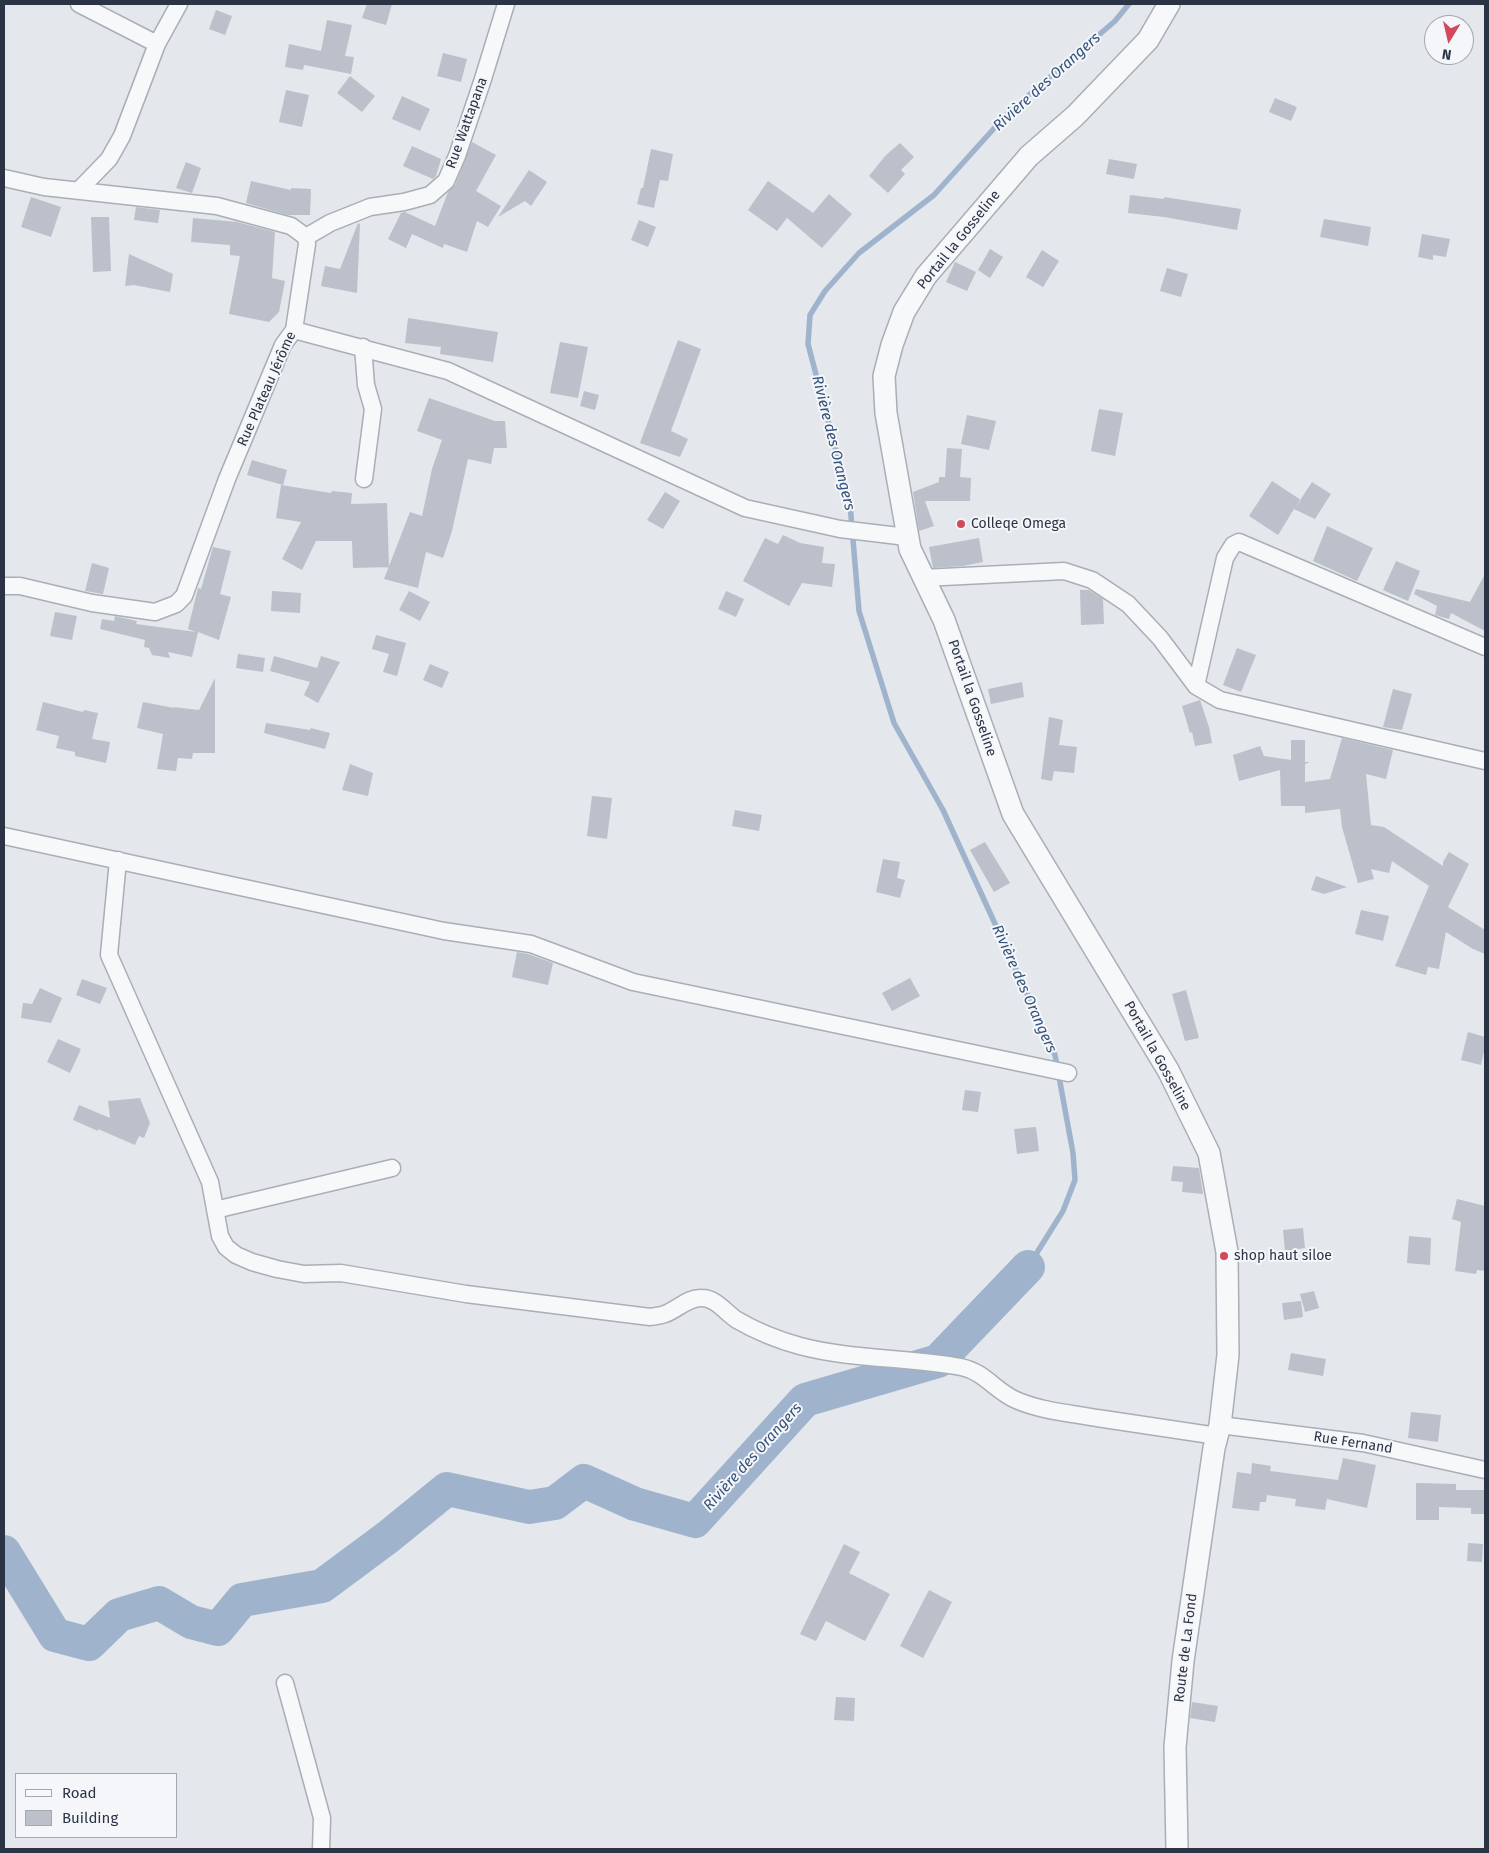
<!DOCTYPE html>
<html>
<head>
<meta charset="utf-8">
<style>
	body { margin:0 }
	#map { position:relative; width:1489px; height:1853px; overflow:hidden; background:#e4e7ec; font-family:"Fira Sans",sans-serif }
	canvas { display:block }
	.frame { position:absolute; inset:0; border:5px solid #2b3445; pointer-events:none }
	.legend { position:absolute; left:15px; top:1773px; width:162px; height:65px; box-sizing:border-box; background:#f4f6f9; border:1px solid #a4a8b1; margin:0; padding:6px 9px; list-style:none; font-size:15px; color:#2b3445 }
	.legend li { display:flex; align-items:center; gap:10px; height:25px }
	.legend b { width:25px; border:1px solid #a4a8b1 }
	.north { position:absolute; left:1424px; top:15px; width:50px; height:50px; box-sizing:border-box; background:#f4f6f9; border:1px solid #a4a8b1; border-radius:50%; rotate:189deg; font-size:14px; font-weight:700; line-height:20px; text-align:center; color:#2b3445 }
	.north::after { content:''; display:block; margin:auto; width:18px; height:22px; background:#d1495b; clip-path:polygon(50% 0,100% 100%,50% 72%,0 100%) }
</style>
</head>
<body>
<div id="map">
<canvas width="1489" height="1853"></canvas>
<div class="frame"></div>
<ul class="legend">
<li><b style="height:6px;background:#f7f8fa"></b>Road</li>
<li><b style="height:14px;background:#bbc0ca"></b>Building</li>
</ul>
<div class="north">N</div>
</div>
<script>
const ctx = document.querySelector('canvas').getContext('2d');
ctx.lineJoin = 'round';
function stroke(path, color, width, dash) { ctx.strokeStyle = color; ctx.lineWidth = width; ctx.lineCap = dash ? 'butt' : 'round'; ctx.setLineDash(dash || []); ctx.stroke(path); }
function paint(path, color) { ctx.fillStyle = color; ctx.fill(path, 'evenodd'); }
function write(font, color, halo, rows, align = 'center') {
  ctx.font = font + ' "Fira Sans",sans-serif'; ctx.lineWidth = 4; ctx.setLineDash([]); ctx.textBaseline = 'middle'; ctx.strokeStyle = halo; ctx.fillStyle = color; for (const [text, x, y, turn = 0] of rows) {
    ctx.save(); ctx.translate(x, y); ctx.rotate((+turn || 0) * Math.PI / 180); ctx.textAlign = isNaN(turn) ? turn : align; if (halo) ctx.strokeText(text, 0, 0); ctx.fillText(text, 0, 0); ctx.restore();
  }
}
const stream = new Path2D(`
	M1028,1267L1063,1211L1075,1180L1073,1153L1055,1055L943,810L894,723L859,611L850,504L808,344L810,315L825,291L859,253L934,195L1007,114L1115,21L1129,4`);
const river = new Path2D(`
	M4,1552L55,1635L89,1644L119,1615L159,1603L191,1622L218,1629L242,1600L322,1586L388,1537L447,1489L529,1507L555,1503L584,1481L635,1504L695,1521L805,1400L938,1361L1028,1267`);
const building = new Path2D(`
	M367,4H392L386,25L362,18Z
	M216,10L232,16L225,35L209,29Z
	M327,20L352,25L345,56L354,57L351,74L304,65L303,70L285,67L289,44L321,51Z
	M443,53L467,59L461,82L437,76Z
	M350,76L375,96L362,112L337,93Z
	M286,90L309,95L302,127L279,122Z
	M402,96L430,109L420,131L392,119Z
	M1275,98L1297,107L1291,121L1269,112Z
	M472,142L496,155L476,191L501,206L488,227L477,221L467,252L444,244L443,248L412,234L406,248L388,239L401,213L405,212L435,226L448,192L455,185Z
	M900,143L914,157L901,170L905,174L888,193L869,176L885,156Z
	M412,146L441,159L436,176L433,179L403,166Z
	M651,149L673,154L668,181L660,180L654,208L637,204L641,188H643Z
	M1109,159L1137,164L1134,179L1106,174Z
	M186,162L201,168L192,193L176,188Z
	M529,170L547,182L531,206L525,201L498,217Z
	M251,181L291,190V188L311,189L310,215H287L246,203Z
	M768,181L813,213L829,194L852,214L822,248L787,218L777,231L748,210Z
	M1130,195L1164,199V197L1241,209L1237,230L1164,217L1128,213Z
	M31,197L61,207L51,237L21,227Z
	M136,207L160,210L158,223L134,220Z
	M91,217H109L111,271L93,272Z
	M193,218L237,222L275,232L272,278L285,281L279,312L269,322L229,314L240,256L230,255V245L191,242Z
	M1324,219L1371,227L1368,246L1320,237Z
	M639,220L656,227L648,247L631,240Z
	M358,223L360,224L357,293L321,286L325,266L340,269Z
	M1422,234L1450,239L1446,257L1433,255V260L1418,257Z
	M990,249L1003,257L990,278L978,270Z
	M1042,250L1059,261L1043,287L1026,277Z
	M129,254L173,274L170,292L134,285L125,286Z
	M955,262L976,272L967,291L946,282Z
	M1167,268L1188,274L1181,297L1160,291Z
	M408,318L498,332L493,362L440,354L441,347L405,343Z
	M678,340L701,349L671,431L688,439L680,457L640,443Z
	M560,342L588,347L578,398L550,393Z
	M584,391L599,395L595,410L580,406Z
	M429,398L495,421H505L507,448H494L491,464L468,459L452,531L443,558L426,552L418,588L384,579L410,512L422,516L432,469L442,440L417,431Z
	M1099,409L1123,413L1115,456L1091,451Z
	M967,415L996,421L989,450L961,444Z
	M947,448L962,449L960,477L971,478L970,501H925L934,526L919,531L913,492L939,482V477H945Z
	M252,460L287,470L283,485L247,475Z
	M1272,481L1301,500L1295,508L1312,482L1331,494L1315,519L1294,509L1278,535L1249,516Z
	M281,485L331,493L332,491L352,493L351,504L387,503L389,567L353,568L352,541H316L302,570L282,559L301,522L276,518Z
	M665,492L680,501L663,529L647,520Z
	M1327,526L1373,548L1357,581L1313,561Z
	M783,535L800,543L824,547L822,563L835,564L832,587L802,583L789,606L743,581L765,538L778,544Z
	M979,538L983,562L963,566L933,568L929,547Z
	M213,547L231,551L220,594L231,597L219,640L198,632L192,657L168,652L170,658L152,655L149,648L144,647L145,640L100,629L102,619L114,621L115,616L137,621L136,624L196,632L188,629L198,588L201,589Z
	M1396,561L1420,571L1408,601L1383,590Z
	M92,563L109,568L103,594L85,591Z
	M1485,574V631L1451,613L1449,619L1435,615L1437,606L1414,594L1416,589L1470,602Z
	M1080,590H1089L1103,599L1104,624L1081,625Z
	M272,591L301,593L300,613L271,611Z
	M409,591L430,602L420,621L399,610Z
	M726,591L744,599L736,617L718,609Z
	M55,612L77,616L72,640L50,636Z
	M376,635L406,643L397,676L383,672L389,654L372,649Z
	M1237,648L1256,655L1241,692L1223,685Z
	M238,654L265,658L263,672L236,668Z
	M274,656L317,668L321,656L340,662L318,703L304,695L310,682L270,671Z
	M430,664L449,672L442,688L423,680Z
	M215,678V753H193L192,759L178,758L176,771L157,769L163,734L137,728L143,702L174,708L173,707L199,710Z
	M1022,682L1024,697L991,704L988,689Z
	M1393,689L1412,694L1402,730L1383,727Z
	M1200,700L1209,727L1212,743L1195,746L1192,732L1190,733L1182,706Z
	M43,702L83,712L84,710L98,713L92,739L110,742L106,763L75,756V752L56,748L59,736L36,730Z
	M1049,717L1063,720L1059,745L1077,747L1074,773L1054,771L1052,781L1041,779Z
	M266,723L310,730L311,728L330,733L325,749L264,733Z
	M1342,738L1393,750L1386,779L1366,774L1371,825L1384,827L1443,866V862L1449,852L1469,864L1448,907L1485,930V954L1473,949L1446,932L1439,969L1428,967L1426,975L1395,966L1429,886L1392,861L1389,873L1371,869L1374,879L1358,883L1342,827L1340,809L1305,813V806H1281L1280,770L1239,781L1233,755L1260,746L1264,756L1291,760V740H1305V762H1310L1305,764V782L1330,779Z
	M350,764L373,773L368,796L342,790Z
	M592,796L612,798L607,839L587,836Z
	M735,810L762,815L759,831L732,826Z
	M985,842L1010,883L994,892L970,850Z
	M883,859L900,862L897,878L905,880L900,898L876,892Z
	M1316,876L1347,887L1324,894L1311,890Z
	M1361,910L1389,916L1383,941L1355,934Z
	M517,952L528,954L553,963L548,985L512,977Z
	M910,978L920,996L892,1011L882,993Z
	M82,979L107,988L100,1004L76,995Z
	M40,988L62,998L51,1023L21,1018L23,1003L32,1004Z
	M1186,990L1199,1038L1185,1041L1172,994Z
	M1468,1032L1485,1037V1047L1481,1065L1461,1060Z
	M58,1039L81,1049L70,1073L47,1062Z
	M965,1090L981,1092L978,1112L962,1110Z
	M140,1098L150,1123L144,1138L139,1136L135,1145L98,1129V1131L73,1120L79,1105L110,1118L108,1101Z
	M1036,1127L1039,1151L1017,1154L1014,1129Z
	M1173,1166L1199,1168L1203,1194L1182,1192L1183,1182L1171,1181Z
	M1457,1199L1485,1206V1271L1477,1270L1476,1274L1455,1271L1461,1222L1452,1219Z
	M1303,1228L1305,1248L1285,1251L1283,1230Z
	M1409,1236L1431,1238L1430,1265L1407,1263Z
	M1314,1291L1319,1308L1305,1312L1300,1294Z
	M1301,1301L1303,1317L1284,1320L1282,1303Z
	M1291,1353L1326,1359L1323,1376L1288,1370Z
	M1411,1412L1441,1415L1438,1442L1408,1438Z
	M1343,1458L1376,1465L1367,1508L1327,1499L1325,1510L1295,1506L1296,1499L1267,1495L1266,1502H1260L1259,1511L1232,1508L1237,1472L1251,1474L1252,1463L1271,1466L1270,1471L1338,1480Z
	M1416,1483L1456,1484V1490H1485V1514H1471V1508L1439,1507V1520H1416Z
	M1468,1543L1483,1544L1482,1562L1467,1561Z
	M844,1544L860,1552L849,1573L890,1594L865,1641L826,1621L816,1641L800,1634Z
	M929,1590L952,1602L923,1658L900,1646Z
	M836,1697L855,1698L854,1721L834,1720Z
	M1192,1702L1218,1706L1215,1722L1190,1718Z`);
const minor = new Path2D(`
	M79,4L157,44
	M4,178L44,187L217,206L291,226L306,237L307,244L294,330L283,345L227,479L184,596L176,604L155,612L92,603L20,586H4
	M79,190L109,159L122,136L157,44L179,4
	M306,237L330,223L370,207L404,202L430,195L446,181L457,156L483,79L506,4
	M294,330L448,371L745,508L840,529L907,537
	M363,347L366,385L373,409L364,479
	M923,578L1064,571L1092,580L1128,604L1160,638L1196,686L1220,700L1485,761
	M1196,686L1225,558L1233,545L1239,542L1485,647
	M4,836L444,931L531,944L633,982L1068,1073
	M118,860L109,955L210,1182L220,1236L226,1247L236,1255L252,1262L277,1269L304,1274L341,1273L466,1294L650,1317C655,1316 660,1316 665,1314C677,1310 688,1297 702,1298C716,1298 726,1313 737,1320C756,1331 778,1340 800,1346C853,1360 908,1357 961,1367C985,1372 995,1391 1016,1400C1041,1411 1070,1413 1097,1418C1137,1424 1177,1430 1217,1436
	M215,1210L392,1168
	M1220,1425L1363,1443L1485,1470
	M285,1683L322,1818L321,1849`);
const tertiary = new Path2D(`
	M1169,4L1148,40L1075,116L1029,156L926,276L904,312L892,345L884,376L886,413L910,549L944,620L1013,814L1168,1070L1209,1153L1227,1252L1228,1355L1220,1425L1214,1448L1183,1661L1175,1747L1177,1849`);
const markers = [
	[961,524,5,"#d1495b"],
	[1224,1256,5,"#d1495b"]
];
const streetNames = [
	["Rue Wattapana",467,123,-70],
	["Portail la Gosseline",959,240,-51],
	["Rue Plateau Jérôme",267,389,-66],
	["Portail la Gosseline",972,698,71],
	["Portail la Gosseline",1157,1056,61],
	["Rue Fernand",1353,1443,9],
	["Route de La Fond",1186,1648,-83]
];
const poiNames = [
	["Colleqe Omega",971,524],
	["shop haut siloe",1234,1256]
];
const waterNames = [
	["Rivière des Orangers",1047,82,-42],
	["Rivière des Orangers",833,443,76],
	["Rivière des Orangers",1024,989,66],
	["Rivière des Orangers",753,1457,-48]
];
stroke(stream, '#9fb4cc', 5.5);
stroke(river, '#9fb4cc', 34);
paint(building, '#bbc0ca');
stroke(minor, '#a9aeb7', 19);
stroke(tertiary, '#a9aeb7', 24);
stroke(minor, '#f7f8fa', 16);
stroke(tertiary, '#f7f8fa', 21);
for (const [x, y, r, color] of markers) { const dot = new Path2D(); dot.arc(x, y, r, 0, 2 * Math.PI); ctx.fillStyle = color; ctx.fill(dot); stroke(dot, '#f4f6f9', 2); }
write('14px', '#2b3445', '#f4f6f9', streetNames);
write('14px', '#2b3445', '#f4f6f9', poiNames, 'left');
write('italic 15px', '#34527a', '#f4f6f9', waterNames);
</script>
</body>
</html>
